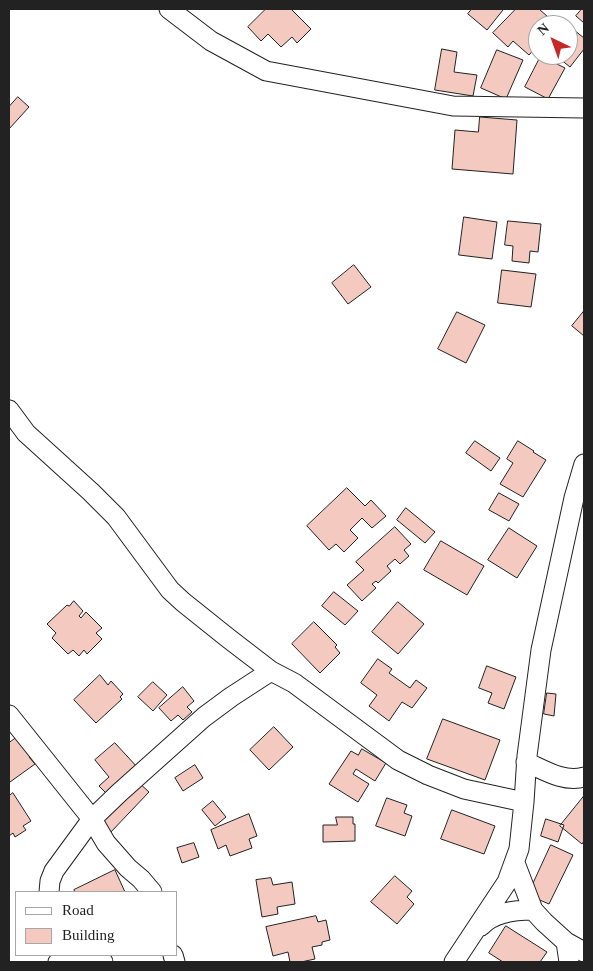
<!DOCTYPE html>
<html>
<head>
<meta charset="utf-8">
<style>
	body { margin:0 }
	#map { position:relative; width:593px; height:971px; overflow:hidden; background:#fff; font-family:"Times New Roman",serif }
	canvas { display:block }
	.frame { position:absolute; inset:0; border:10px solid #222; pointer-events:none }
	.legend { position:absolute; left:15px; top:891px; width:162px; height:65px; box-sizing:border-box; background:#fff; border:1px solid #a7a7a7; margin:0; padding:6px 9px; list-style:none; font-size:15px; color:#222 }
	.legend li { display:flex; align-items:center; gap:10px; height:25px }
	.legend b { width:25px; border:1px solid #a7a7a7 }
	.north { position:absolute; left:528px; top:15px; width:50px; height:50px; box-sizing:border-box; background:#fff; border:1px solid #a7a7a7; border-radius:50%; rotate:318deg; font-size:14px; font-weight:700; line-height:20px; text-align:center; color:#222 }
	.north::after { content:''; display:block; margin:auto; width:18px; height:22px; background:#c62828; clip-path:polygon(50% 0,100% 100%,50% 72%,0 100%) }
</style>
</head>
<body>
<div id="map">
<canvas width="593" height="971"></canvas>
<div class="frame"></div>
<ul class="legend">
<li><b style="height:6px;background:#fff"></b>Road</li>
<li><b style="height:14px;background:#f3c9c0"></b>Building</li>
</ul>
<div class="north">N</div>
</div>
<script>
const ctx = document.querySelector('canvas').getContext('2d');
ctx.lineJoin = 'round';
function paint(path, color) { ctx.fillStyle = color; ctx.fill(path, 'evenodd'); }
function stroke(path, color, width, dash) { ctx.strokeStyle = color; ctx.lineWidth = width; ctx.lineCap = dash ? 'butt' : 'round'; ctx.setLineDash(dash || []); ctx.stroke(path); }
const building = new Path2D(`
	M266,9H291L311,29L297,43L292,37L281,47L268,34L261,41L248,27Z
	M472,9H502L503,10L487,30L468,14Z
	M516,9H539L557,25H538V45L529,55L513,41L508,47L493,33Z
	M582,9H584V23L576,16Z
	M564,22L584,38V49L570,67L555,55H568V25H562Z
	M442,49L457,52L454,72L477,75L473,96L435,90Z
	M497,50L523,60L506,99L481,88Z
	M541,56L565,68L548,99L525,87Z
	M18,97L29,107L9,129V107Z
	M480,117L517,120L513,174L452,169L455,130L478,132Z
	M464,217L497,222L492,259L459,255Z
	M508,221L541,224L538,252L530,251L529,263L512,261L513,246L505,245Z
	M354,265L371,287L348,304L332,283Z
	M502,270L536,274L531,307L498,303Z
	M584,311V336L572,326Z
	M457,312L485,325L466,363L438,349Z
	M475,441L500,458L491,471L466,453Z
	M518,441L534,451L533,452L546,460L523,497L500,484L513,463L507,459Z
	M347,488L365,506L371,500L386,516L372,528L362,518L350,530L358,538L344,552L336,544L329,550L307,526Z
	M499,493L519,504L509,521L489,510Z
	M406,508L435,532L425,543L397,520Z
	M395,527L411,544L404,550L409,556L400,564L395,559L387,566L391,571L378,583L376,581L372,584L376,588L362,601L347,585L364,570L356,562Z
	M509,528L537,546L517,578L488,560Z
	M441,541L484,566L467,595L424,570Z
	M334,592L358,611L345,625L322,606Z
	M74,601L83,611L79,616L81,618L86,612L102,628L96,633L102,639L87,654L84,650L79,656L73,650L68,654L52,638L56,633L47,624L67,605L69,606Z
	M398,602L424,624L398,654L372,632Z
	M314,622L337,645L335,647L340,653L320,673L292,644Z
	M378,659L392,669L389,673L410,688L416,680L427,688L412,708L402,702L389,721L369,706L377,695L361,683Z
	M487,666L516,677L504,709L488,703L492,693L479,688Z
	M100,675L108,685L111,681L123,694L120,697L122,699L96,723L74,700Z
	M153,682L167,695L153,711L138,697Z
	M183,687L194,701L187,707L192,712L183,720L178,715L171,721L159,708Z
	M547,693L556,694L554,716L544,714Z
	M443,719L500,740L485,780L427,759Z
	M274,727L293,747L269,770L250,750Z
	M16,738L32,755L29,757L35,764L10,782L9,780V743Z
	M115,743L138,768L108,795L99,786L109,777L95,760Z
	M362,749L386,763L375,781L356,769L353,774L369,784L358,802L329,784L351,751L358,755Z
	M195,765L203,778L183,791L175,778Z
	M137,781L149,792L109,834L98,823Z
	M13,793L31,821L23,826L26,830L15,837L13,833L9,836V796Z
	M584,796V841L582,844L560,826Z
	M387,798L407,805L404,813L412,816L405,836L376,826Z
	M213,801L226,817L215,826L202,810Z
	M452,810L495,826L484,854L441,839Z
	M249,814L257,836L249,839L252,848L230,856L226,845L218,849L211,830Z
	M336,817H353V824H355V841L323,842V825H337Z
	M546,819L564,825L558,842L541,836Z
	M194,843L199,857L182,863L177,848Z
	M551,845L573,855L549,904L528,895Z
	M115,870L125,892H75L74,890Z
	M395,876L412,891L407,897L414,904L397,924L371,902Z
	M271,878L273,885L292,882L295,904L277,907L278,914L262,917L256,880Z
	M316,916L318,922L326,920L330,940L322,942V945L312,947L315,959L301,962H290L288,952L273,956L266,927Z
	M506,926L547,952L540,962H503L489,953Z`);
const street = new Path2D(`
	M169,9L211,41L266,71L453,106L584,108
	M9,410L26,433L91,492L116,517L170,590L183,602L228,638L271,671L294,683L398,760L428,775L464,789L524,802
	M9,715L92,819L106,843L128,868L141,879L152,892
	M526,762C544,770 564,783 584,777
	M515,863L533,910L544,922L566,942L584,952
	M49,892L50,881L54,871L92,819L119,793L204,717L231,697L271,671
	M481,926C494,912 515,910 533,910
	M566,942L569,962
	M173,955L175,962
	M58,962C71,957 89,961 103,962
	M454,962L507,882L519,849L524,802L527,756L541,650L574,498L584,464`);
paint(building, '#f3c9c0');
stroke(building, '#222', 1);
stroke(street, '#222', 21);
stroke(street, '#fff', 19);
</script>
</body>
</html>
